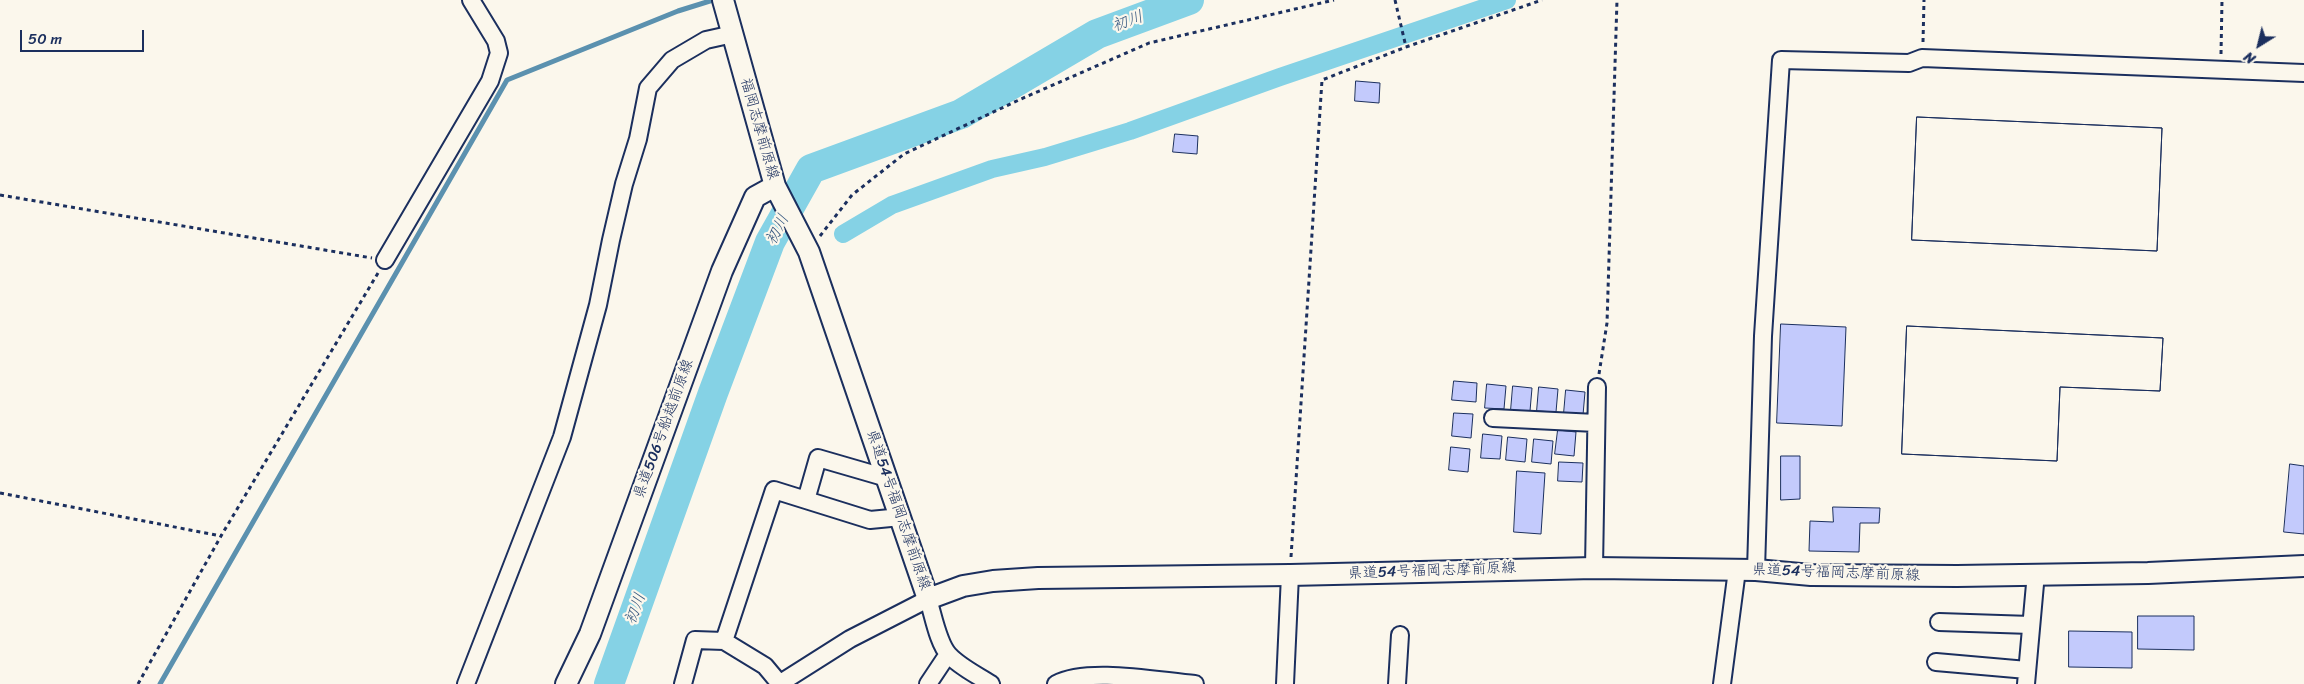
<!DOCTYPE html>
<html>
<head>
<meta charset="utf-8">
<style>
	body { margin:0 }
	#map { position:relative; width:2304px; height:684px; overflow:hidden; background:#fbf7ec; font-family:Sriracha,sans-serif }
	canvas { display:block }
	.north { position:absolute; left:2234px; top:20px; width:50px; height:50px; -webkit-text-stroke:4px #fbf7ec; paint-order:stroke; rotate:216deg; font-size:14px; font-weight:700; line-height:20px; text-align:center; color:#1b2f5e }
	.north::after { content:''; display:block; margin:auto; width:18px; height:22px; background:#1b2f5e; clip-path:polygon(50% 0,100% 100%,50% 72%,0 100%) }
	.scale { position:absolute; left:20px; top:30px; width:124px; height:22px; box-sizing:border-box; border:2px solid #1b2f5e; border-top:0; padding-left:6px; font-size:15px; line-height:18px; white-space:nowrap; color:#1b2f5e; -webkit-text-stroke:4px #fbf7ec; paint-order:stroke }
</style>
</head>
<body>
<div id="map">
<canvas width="2304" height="684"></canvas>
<div class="north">N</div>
<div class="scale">50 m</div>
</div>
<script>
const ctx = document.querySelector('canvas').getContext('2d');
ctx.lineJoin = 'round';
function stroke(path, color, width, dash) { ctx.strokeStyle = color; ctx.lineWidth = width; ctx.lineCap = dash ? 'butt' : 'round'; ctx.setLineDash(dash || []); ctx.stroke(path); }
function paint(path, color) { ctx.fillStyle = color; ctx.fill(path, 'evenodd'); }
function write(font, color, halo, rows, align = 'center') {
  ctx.font = font + ' Sriracha,"Klee One",sans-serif'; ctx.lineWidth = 4.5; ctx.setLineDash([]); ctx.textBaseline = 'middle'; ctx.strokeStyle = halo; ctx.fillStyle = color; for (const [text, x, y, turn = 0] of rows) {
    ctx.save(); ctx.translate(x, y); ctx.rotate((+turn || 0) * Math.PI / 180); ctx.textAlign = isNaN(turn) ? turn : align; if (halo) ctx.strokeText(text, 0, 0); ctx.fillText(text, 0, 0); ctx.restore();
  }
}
const stream = new Path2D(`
	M160,684L507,80L678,11L713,0`);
const canal = new Path2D(`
	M843,234L892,205L992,169L1045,157L1130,131L1280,77L1507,0`);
const river = new Path2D(`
	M609,684L713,393L770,242L811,169L961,114L1097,34L1189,0`);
const building = new Path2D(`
	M1356,81L1380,83L1379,103L1355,101Z
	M1917,117L2162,128L2157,251L1912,240Z
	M1917,117L2162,128L2157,251L1912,240Z
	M1175,134L1198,136L1197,154L1173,152Z
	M1781,324L1846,327L1842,426L1777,423Z
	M1907,326L2163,338L2160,391L2060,387L2057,461L1902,454Z
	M1907,326L2163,338L2160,391L2060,387L2057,461L1902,454Z
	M1454,381L1477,383L1476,402L1452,400Z
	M1487,384L1506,386L1504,409L1485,408Z
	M1513,386L1532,388L1530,411L1511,410Z
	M1539,387L1558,389L1556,412L1537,411Z
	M1566,390L1585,392L1583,415L1564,413Z
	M1454,413L1473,414L1471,438L1452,436Z
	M1558,430L1576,432L1574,456L1555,454Z
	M1483,434L1502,436L1500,459L1481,458Z
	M1508,437L1527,439L1525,462L1506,460Z
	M1534,439L1553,441L1551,464L1532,462Z
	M1451,447L1470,449L1468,472L1449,470Z
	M1781,456H1800V499L1781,500Z
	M1559,462L1583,463L1582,482L1558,481Z
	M2290,464L2304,466V534L2284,532Z
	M1517,471L1545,473L1541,534L1514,532Z
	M1833,507L1880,508L1879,523H1860L1859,552L1809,551L1810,521L1833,522Z
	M2138,616H2194V650L2138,649Z
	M2069,631L2132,632V668L2069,667Z`);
const path = new Path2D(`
	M1395,0L1406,47
	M1923,42L1924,0
	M2221,54L2222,0
	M0,195L372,258
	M820,236L852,195L904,154L1021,99L1149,43L1334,0
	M1599,374L1607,323L1617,0
	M0,493L221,536
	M1291,557L1322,80L1406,47L1542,0
	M138,684L221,536L378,273`);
const minor = new Path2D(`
	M385,260L490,81L499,53L496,41L471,0
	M1493,418L1596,423
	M806,500L818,458L887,478
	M1594,568L1597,387
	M1756,570L1763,336L1781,60L1909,63L1922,58L2304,73
	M1939,622L2031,625
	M1936,662L2027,670
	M466,684L562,437L598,305L611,240L624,184L638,139L648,88L672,60L706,40L733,34
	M683,684L695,640L724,641
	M779,684L850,639L928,599C933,614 938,644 949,655C960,667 977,675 991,684
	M780,684L765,666L724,641L774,490L870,520L901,517
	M928,684L948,654
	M1056,684C1088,667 1158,681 1195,684
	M1285,684L1290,575
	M1397,684L1400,635
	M1722,684L1737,570
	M2026,684L2036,573`);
const major = new Path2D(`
	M723,0L775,186L809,252L928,599L963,586L993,581L1038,578L1290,575L1594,568L1756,570L1811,575L1957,576L2148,573L2304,566
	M566,684L590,634L722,271L755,197L775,186`);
const streetNames = [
	["福岡志摩前原線",759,129,74],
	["県道506号船越前原線",664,429,-70],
	["県道54号福岡志摩前原線",898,510,71],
	["県道54号福岡志摩前原線",1432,571,-2],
	["県道54号福岡志摩前原線",1836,573,2]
];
const waterNames = [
	["初川",1128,22,-20],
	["初川",778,230,-63],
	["初川",636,609,-70]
];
stroke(stream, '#5b91af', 5);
stroke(canal, '#85d2e5', 18);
stroke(river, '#85d2e5', 30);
paint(building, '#c3cafc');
stroke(building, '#1b2f5e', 1);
stroke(minor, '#1b2f5e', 20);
stroke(major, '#1b2f5e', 24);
stroke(path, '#1b2f5e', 3, [4, 4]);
stroke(minor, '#fbf7ec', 16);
stroke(major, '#fbf7ec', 20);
write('15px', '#1b2f5e', '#fbf7ec', streetNames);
write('italic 16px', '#365880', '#fbf7ec', waterNames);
</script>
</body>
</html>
